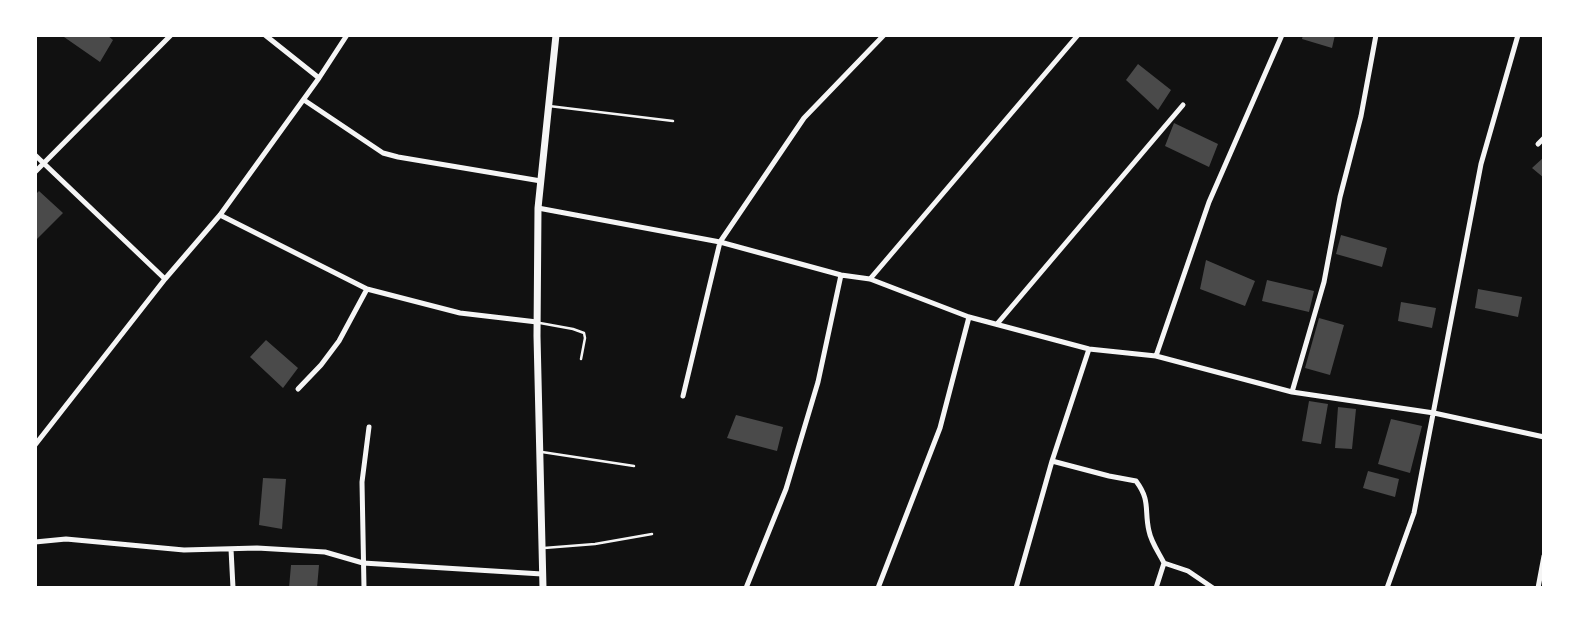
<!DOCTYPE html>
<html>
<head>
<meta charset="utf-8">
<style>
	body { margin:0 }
	#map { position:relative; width:1579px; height:623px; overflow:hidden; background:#111; font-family:"Asap Condensed",sans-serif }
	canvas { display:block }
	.frame { position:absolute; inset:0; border:37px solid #fff; pointer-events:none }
</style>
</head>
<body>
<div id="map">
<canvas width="1579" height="623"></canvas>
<div class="frame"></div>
</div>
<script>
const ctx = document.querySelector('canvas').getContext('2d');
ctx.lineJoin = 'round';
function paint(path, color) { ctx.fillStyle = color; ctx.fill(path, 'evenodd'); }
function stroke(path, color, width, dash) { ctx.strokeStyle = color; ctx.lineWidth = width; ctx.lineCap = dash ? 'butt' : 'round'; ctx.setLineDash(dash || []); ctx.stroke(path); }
const building = new Path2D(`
	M66,35H107L113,40L100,62L64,37Z
	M1303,35H1335L1332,48L1302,39Z
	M1138,64L1171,90L1158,110L1126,80Z
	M1174,123L1218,144L1209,167L1165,146Z
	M1544,157V178L1532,168Z
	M39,191L63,213L35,241V195Z
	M1341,235L1387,248L1382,267L1336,254Z
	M1206,260L1255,281L1245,306L1200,289Z
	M1267,280L1314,291L1309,312L1262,301Z
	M1478,289L1522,297L1518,317L1475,308Z
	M1401,302L1436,308L1432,328L1398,321Z
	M1319,318L1344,325L1330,375L1305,368Z
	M266,340L298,368L283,388L250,357Z
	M1309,401L1328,404L1321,444L1302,441Z
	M1338,407L1356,409L1352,449L1335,448Z
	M736,415L783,427L777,451L727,438Z
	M1391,419L1422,426L1410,473L1378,464Z
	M1368,471L1399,479L1395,497L1363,488Z
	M263,478L286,479L282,529L259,525Z
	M291,565H319L317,588H289Z`);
const service = new Path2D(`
	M549,106L673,121
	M540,323L573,329L584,333L585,338L581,359
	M542,452L634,466
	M544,548L595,544L652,534`);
const minor = new Path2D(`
	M265,35L319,78
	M304,100L383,153L398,157L541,181
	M1538,144L1544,138
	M35,155L165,279
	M35,172L171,35
	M538,208L720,242L841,275L870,279L969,317L1089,349L1156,356L1292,392L1434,413L1544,437
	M220,215L367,289L460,313L537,322
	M870,279L1078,35
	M997,324L1183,105
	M1156,356L1209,202L1282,35
	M298,389L321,365L339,341L367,289
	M1292,392L1324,282L1340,197L1361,116L1376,35
	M683,396L720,242L804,118L884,35
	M35,445L165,279L220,215L319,78L347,35
	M1052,461L1109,476L1136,481C1151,501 1144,510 1149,531C1151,542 1159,553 1164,563L1188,571L1213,588
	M35,542L66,539L184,550L257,548L325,552L363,563L542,574
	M231,549L233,588
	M364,588L362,482L369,427
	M746,588L786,489L818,382L841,275
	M878,588L940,428L969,317
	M1016,588L1052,461L1089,349
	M1156,588L1164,563
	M1387,588L1414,513L1481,164L1518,35
	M1538,588L1544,556`);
const secondary = new Path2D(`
	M543,588L537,336L538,208L556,35`);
paint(building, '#4a4a4a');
stroke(service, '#f5f5f5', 2.5);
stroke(minor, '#f5f5f5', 5);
stroke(secondary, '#f5f5f5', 7);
</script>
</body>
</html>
